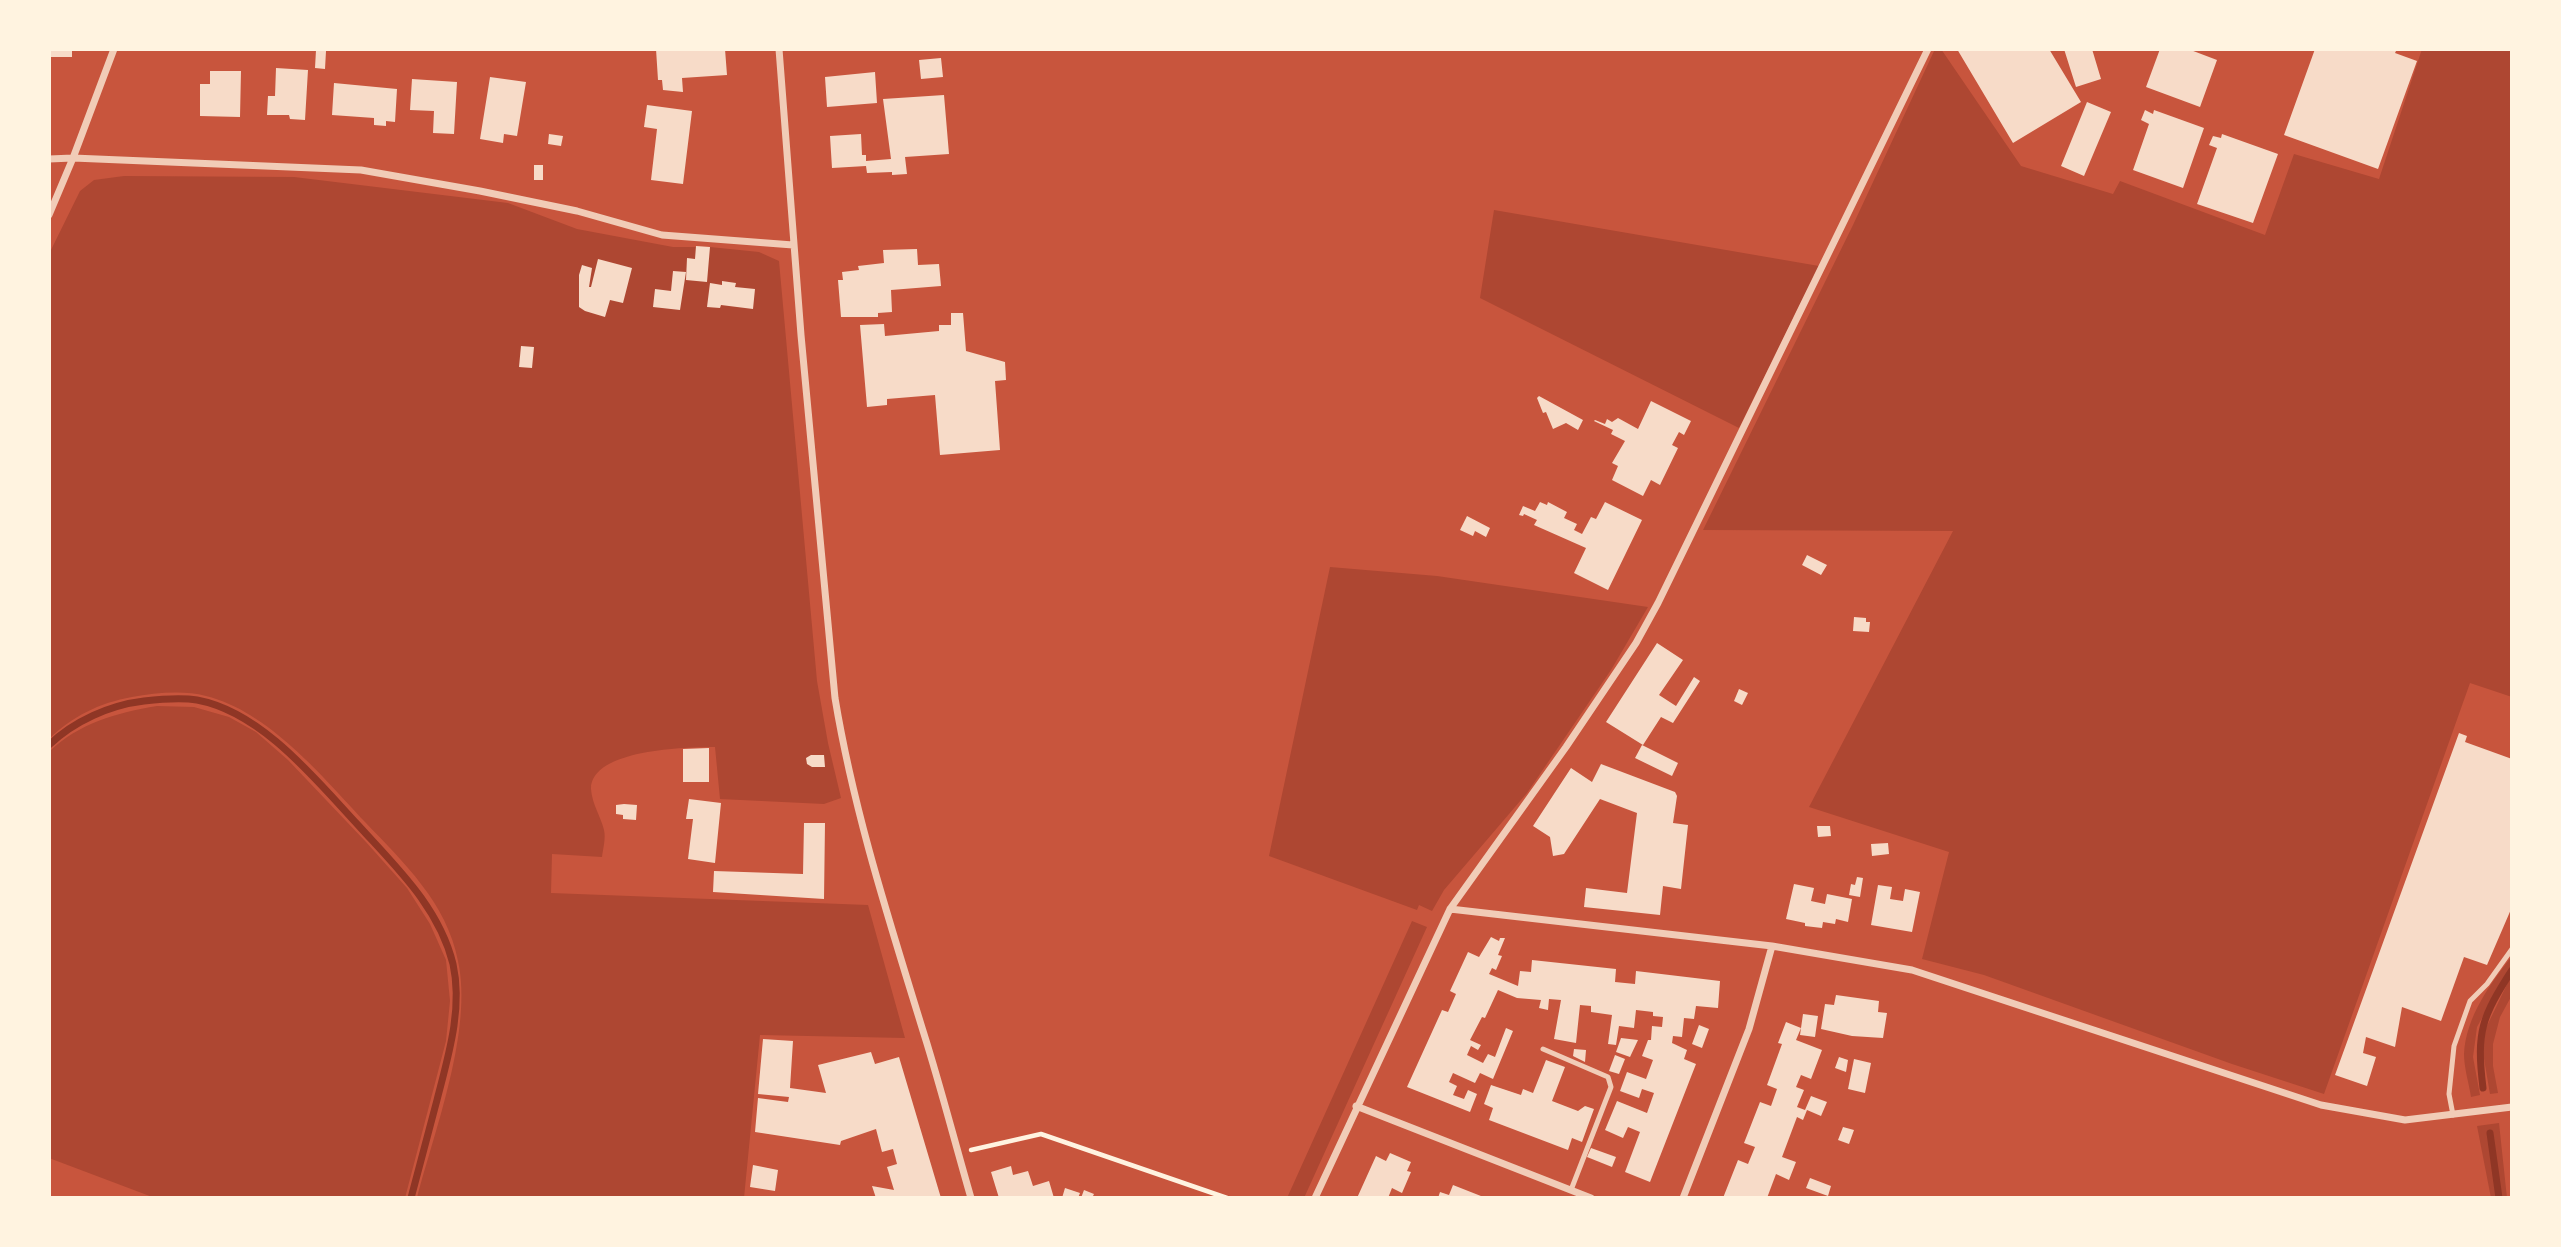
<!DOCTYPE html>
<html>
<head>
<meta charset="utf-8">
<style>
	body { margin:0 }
	#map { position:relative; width:2561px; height:1247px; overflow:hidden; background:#c8553d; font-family:"DM Sans",sans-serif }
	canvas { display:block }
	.frame { position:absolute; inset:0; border:51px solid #fff3e0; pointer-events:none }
</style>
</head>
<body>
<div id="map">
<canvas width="2561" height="1247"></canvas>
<div class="frame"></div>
</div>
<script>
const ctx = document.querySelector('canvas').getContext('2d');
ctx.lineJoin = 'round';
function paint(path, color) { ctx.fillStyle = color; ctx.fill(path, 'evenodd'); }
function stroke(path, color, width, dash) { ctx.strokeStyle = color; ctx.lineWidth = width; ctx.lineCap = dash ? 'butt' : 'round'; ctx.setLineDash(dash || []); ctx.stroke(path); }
const green = new Path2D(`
	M1935,49H1941L2021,166L2113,194L2120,181L2265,235L2294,154L2379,179L2422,49H2512V697L2470,683L2324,1094L2232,1064L1984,975L1922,959L1949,852L1809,807L1953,531L1703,530L1853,225Z
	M124,176L294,177L508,203L577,229L673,247H710L759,252L779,261L817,681L828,743L841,798L824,804L720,799L715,747C687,747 591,749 591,789C592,804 601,817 604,830C606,838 603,849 602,857L552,854L551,893L868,905L905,1038L760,1035L744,1198H417C435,1129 473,1030 458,961C447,903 404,863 365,822C323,777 268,711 206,696C183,690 155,693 132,697C99,703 73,716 49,739V254L80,191L94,180Z
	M1494,210L1819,266L1739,428L1480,298Z
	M1330,567L1437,576L1648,607L1611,670L1527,793L1444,890L1432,911L1419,905L1417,910L1269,856Z
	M157,706L194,707L229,717L256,732L288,760L366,842L407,888L430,924L446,960L450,1001L446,1041L405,1198H155L49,1158V752C79,723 116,713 157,706Z
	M1412,921L1427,927L1304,1198H1287Z
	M2512,956V964L2477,1027L2473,1057L2480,1095L2471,1097C2469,1084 2464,1068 2464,1054C2466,1017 2490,984 2512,956Z
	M2512,974V995L2500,1017L2493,1044V1066L2498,1093L2490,1094L2482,1047L2484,1032Z
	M2499,1123L2507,1198H2491L2477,1126Z`);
const stream = new Path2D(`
	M49,745C74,721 110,705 144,701C161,699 180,697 197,700C262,712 316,780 358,825C396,867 439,907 453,964C463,1009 448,1057 437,1100C428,1133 420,1165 411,1198
	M2483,1088C2476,1031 2482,1017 2512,970
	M2490,1133L2499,1198`);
const building = new Path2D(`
	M49,49H72V57H49Z
	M656,49H684V51L725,49L727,75L682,78L683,92L663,90L662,80H658Z
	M1957,49H2049L2081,102L2013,143Z
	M2064,49H2092L2101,79L2076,87Z
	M2160,49H2188L2217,60L2200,107L2146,87Z
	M2315,49H2397L2395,53L2417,61L2378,169L2284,135Z
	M316,50L326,51L325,69L315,68Z
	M941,58L943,77L921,79L919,60Z
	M276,68L308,70L305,120L290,119L289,115H267L268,96H275Z
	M210,71H241L240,117L200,116V84H210Z
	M875,72L877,103L827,107L825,77Z
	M490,77L526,82L517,136L504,134L503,143L480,139Z
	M412,79L457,82L454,134L433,133L434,111L410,110Z
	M334,83L397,89L395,122L386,121V126L374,125V118L332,115Z
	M944,95L949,154L905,157L907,174L892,175V172L867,173L866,166L832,168L830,136L861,134L862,155H866V161L891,159L883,99Z
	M2087,102L2111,112L2084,176L2061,166Z
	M647,105L692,111L683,184L651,180L657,129L644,127Z
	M2145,110L2153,114L2154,110L2204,128L2183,188L2133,170L2149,124L2141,120Z
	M549,134L563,136L561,146L548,144Z
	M2222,134L2278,154L2253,223L2197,204L2217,148L2209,145L2213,136L2221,138Z
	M534,165H543V180H534Z
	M696,246L710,247L707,282L686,280L687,258L695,259Z
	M917,249L918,265L939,264L941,286L891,290L892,312L878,313V317H841L838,280H843L842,272L859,270L858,266L884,263L883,250Z
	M598,259L632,268L623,303L610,300L605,317L585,311L579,307V275L582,265L592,268L589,287H591Z
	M673,271L686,272L680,310L653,307L655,289L671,291Z
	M722,281L736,283L735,287L755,289L753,309L721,305L720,308L707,307L710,283L722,285Z
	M951,313H963L966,351L1005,362L1006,380L995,381L1000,450L940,455L935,395L887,399V405L867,407L860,325L884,324L885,336L939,331V325H951Z
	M521,346L534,347L532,368L519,367Z
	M1539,396L1583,420L1578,430L1566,423L1553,429L1546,412L1543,413L1537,398Z
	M1651,401L1691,421L1684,435L1679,432L1672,445L1678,448L1660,485L1651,480L1643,496L1612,480L1618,466L1612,463L1625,441L1611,434L1613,430L1594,421L1595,420L1605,424L1607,419L1612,422L1618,418L1638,429Z
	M1540,502L1547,505L1548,502L1567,512L1564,518L1577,524L1574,530L1582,534L1591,517L1596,519L1605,502L1642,520L1608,590L1574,573L1586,548L1534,525L1537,520L1524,514L1523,516L1519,515L1523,506L1535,511Z
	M1467,516L1490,528L1486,537L1475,531L1473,536L1460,530Z
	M1807,555L1827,565L1821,575L1802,565Z
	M1854,617L1866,618V622H1870L1869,632L1853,631Z
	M1657,643L1683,660L1659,695L1676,706L1694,677L1700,681L1673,723L1661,717L1643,745L1606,722Z
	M1739,689L1748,693L1742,705L1734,701Z
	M2459,733L2467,736L2465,742L2512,759V907L2487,965L2464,957L2441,1021L2402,1007L2395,1047L2366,1037L2363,1053L2376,1057L2367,1086L2335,1075Z
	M1642,745L1678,763L1672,776L1635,758Z
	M709,748V782H683V749Z
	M811,755H824L825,767H812L807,764L806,758Z
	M1601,764L1675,792L1677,796L1673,823L1688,825L1681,889L1663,886L1660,915L1584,907L1586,888L1627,893L1637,813L1600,799L1564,854L1553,856L1550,837L1533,826L1571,768L1592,782Z
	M689,799L721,803L715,863L688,859L693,819H686Z
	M624,804L637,805L636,820L623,819V815L616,814V805Z
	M804,823H825L824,899L713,892L714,871L803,874Z
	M1817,826H1830L1831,836L1818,837Z
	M1888,843L1889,854L1872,856L1871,844Z
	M1857,877L1863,878L1860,897L1849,895L1851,884L1855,885Z
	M1794,884L1814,888L1811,901L1825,904L1827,894L1852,899L1848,922L1836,919L1835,924L1823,922L1822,928L1805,926V923L1786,919Z
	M1878,885L1892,887L1890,899L1903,901L1905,889L1920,892L1912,932L1871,925Z
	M1491,937L1499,941L1500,938H1505L1498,955L1502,956L1496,970L1492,968L1489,974L1518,986L1520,971L1531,972L1532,960L1616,969L1615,982L1635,984L1636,971L1720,981L1718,1008L1696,1006L1694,1019L1684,1018L1682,1037L1673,1036L1672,1043L1687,1050L1684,1059L1696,1064L1650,1182L1625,1172L1640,1132L1628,1127L1623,1138L1605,1130L1617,1101L1647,1113L1654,1093L1642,1089L1639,1098L1620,1091L1627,1072L1646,1079L1653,1060L1642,1056L1648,1040H1651L1652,1026L1662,1027L1663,1017L1653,1016V1012L1636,1010L1634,1028L1619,1026L1616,1045L1608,1044L1612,1015L1591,1012V1006L1580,1005L1576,1043L1554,1039L1561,1000L1549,999L1548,1010L1539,1008L1541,1000L1517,998L1498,990L1485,1018L1482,1017L1470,1040L1481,1045L1478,1050L1471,1046L1467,1055L1483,1063L1488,1054L1495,1057L1506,1028L1513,1031L1493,1079L1480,1073L1475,1083L1453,1073L1449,1082L1457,1086L1453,1095L1464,1099L1468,1090L1477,1094L1470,1112L1407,1087L1442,1010L1448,1012L1456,994L1450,991L1468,952L1479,957Z
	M1836,995L1879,1001L1878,1012L1887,1013L1883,1038L1852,1036L1821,1029L1825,1004L1834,1005Z
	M1803,1014L1818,1016L1815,1037L1800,1035Z
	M1786,1022L1801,1028L1796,1040L1822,1050L1811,1079L1801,1075L1796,1087L1804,1090L1797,1107L1805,1110L1811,1096L1827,1102L1821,1116L1807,1110L1803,1120L1797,1117L1782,1157L1796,1162L1789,1180L1776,1174L1767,1198H1723L1738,1160L1748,1164L1755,1147L1744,1143L1760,1102L1771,1106L1777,1089L1767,1085L1782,1044L1778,1043Z
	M1699,1025L1709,1029L1702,1048L1692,1044Z
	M1621,1038L1638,1040L1630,1057L1616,1052Z
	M763,1039L793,1041L790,1088L826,1093L818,1065L871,1052L875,1064L899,1057L941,1198H876L872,1186L894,1190L887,1167L897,1164L893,1149L882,1152L876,1129L841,1141L840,1145L755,1132L758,1098L788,1102L789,1097L758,1094Z
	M1574,1049L1586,1050L1585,1062L1573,1056Z
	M1615,1055L1625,1059L1619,1074L1609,1071Z
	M1839,1057L1848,1060L1846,1072L1835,1068Z
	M1854,1059L1871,1063L1865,1093L1848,1089Z
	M1546,1060L1565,1067L1552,1101L1578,1111L1585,1106L1594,1109L1582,1142L1572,1138L1568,1150L1489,1120L1493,1108L1484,1104L1491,1085L1521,1095L1523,1089L1533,1093Z
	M1843,1127L1854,1130L1849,1144L1838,1140Z
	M1591,1148L1616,1157L1612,1167L1587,1157Z
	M1390,1153L1411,1162L1407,1171L1411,1172L1402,1193L1392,1188L1388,1198H1357L1376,1156L1386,1161Z
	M753,1165L778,1170L775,1191L750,1187Z
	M1011,1166L1013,1175L1028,1171L1033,1186L1049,1181L1054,1198H999L991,1172Z
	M1810,1178L1831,1186L1828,1196L1806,1188Z
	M1453,1185L1486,1198H1438L1440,1192L1449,1195Z
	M1065,1188L1080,1193L1078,1198H1062Z
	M1084,1190L1094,1194L1092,1198H1081Z`);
const path = new Path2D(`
	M971,1150L1041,1134L1227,1198`);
const service = new Path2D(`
	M1543,1049L1608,1077L1611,1087L1571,1190
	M2453,1115L2449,1094L2454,1046L2470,1001L2487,984L2512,949`);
const minor = new Path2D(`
	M779,49L801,335L835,698C854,813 890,923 924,1034C941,1088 955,1143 971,1198
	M49,159L73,158L361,170L480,191L577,211L662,235L793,245
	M49,215L73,158L114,49
	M1450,909L1772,946L1912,970L2321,1105L2405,1120L2512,1107
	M1356,1106L1591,1198
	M1315,1198L1450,909L1566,747L1636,643L1658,603L1928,49
	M1683,1198L1749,1029L1772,946`);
paint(green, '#ae4732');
stroke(stream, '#8f3625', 7);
paint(building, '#f7dbc8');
stroke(path, '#fff3e0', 4.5);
stroke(service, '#f1ccb7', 5);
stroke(minor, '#f1ccb7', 7);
</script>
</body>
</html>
